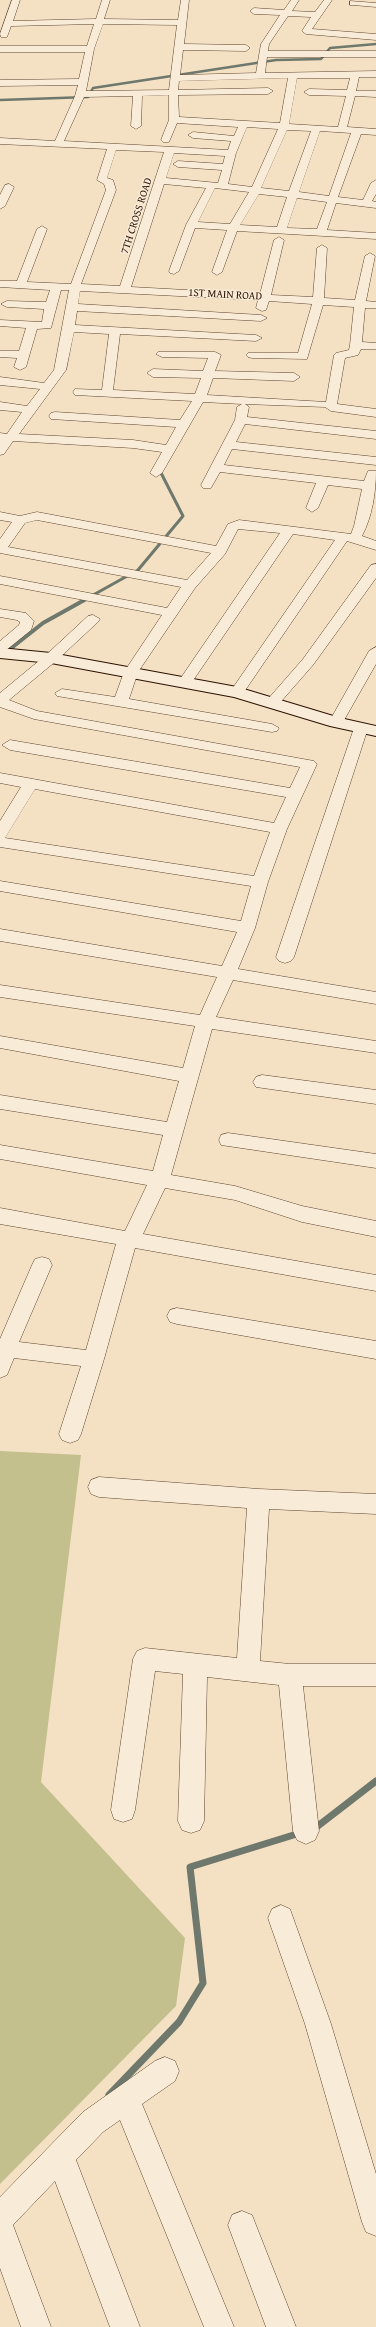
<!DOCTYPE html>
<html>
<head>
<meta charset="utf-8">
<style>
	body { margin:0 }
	canvas { display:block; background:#f4e0c2 }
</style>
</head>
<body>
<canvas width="376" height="2327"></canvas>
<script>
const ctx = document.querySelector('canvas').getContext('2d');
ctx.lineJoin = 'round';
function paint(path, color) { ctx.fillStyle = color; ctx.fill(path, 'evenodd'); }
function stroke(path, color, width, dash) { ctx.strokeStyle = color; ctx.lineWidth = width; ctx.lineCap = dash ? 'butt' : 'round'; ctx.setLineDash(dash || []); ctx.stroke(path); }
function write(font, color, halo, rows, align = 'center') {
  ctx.font = font + ' "Gentium Book Plus",serif'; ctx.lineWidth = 3; ctx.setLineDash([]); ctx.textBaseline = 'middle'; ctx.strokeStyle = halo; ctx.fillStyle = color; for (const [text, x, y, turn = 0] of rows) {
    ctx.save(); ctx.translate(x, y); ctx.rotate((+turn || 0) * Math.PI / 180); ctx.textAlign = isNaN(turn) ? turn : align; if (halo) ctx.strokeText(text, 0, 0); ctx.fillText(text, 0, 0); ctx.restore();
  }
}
const green = new Path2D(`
	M0,1451L81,1455L41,1782L185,1938L176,2006L0,2184Z`);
const streamFar3 = new Path2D(`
	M0,100L88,97L93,88L276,60L321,59L330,48L376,44`);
const streamFar2 = new Path2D(`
	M86,599L138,570L183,516L159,469`);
const streamFar1 = new Path2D(`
	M0,657L43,623L88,598`);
const stream = new Path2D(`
	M314,1829L376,1781
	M109,2095L179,2022L203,1983L190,1867L300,1833`);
const street = new Path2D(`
	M12,0H20L13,21L96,19L102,0H110L104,19L178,20L181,0H189L184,44L246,45L250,48L246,51L183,50L180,75L256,73L261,44L280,15L254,14L250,11L254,8L284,10L291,0H299L292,11L315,12L324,0H332L312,29L376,34V40L306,34L302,31L311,17L288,16L269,44L268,51H376V57H267L265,73L376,71V77H359L356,91H376V97L355,96L347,127L376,129V135L361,134L338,197L363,200L371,183L376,180V194L372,201L376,202V208L336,203L327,230L376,233V239L237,231L222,272L217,275L212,272L227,230L195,228L179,271L174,274L170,273L169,271L186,225L206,188L164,184L131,287L260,294L274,240L279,237L284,240L271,295L313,297L317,248L322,245L327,248L324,298L355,300L365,256L370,253L375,256L366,301L376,302V308H365L362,342L376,343V349H361L358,355L345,358L337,404L376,409V417L331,411L325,407L245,404L249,407L247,417L376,431V439L245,424L236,442L376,457V465L232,449L224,465L364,481L368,471H376C376,493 372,517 362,536L376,541V550L347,541L242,695H232L230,692L335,540L293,534L190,685H180L178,682L280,533L238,529L225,554L195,588L138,672L129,699L272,724L279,728L277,731L272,732L57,696L55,693L62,689L115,697L124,672L162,615L0,584V576L167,608L181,587L0,553V539L12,522L0,520V512L20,516L37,512L216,546L228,524L239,520L351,534L354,526L362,489L328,485L318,508L312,512L306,508L316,483L220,472L211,488H203L201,485L235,420L237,407L242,404L203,402L162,473L156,477L150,473L162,452L133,448L13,441L4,454L0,455V433L7,434L22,412L0,410V402L27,406L40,389L0,385V377L44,383L54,370L69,290H61L51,328L37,329L26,367L20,370L14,367L17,358L0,357V351H19L26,328L0,326V320L42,322L44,309L7,307L1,304L7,301L46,302L50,290L0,287V281H17L37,229L42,226L47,229L27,282L71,284L106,190L104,184L97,180L107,149L0,144V138L55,141L75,96L78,85L0,86V80L79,79L85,52H0V46H87L94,24L11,26L7,37H1L0,34ZM103,24L177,25L169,90L86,91L94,49ZM288,78L280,123L179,117L178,95L268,94L273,91L268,88L178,90L179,81ZM297,78H350L347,90L309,89L304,92L309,95L346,96L338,127L289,124ZM169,95V120L161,140L163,142H169L177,123L238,127L234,136L193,132L188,135L193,138L231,141L228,150L64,141L84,97L133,96L131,126L136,129L141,126L142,96ZM247,127L278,129L252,187L228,184L236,153ZM287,130L311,131L289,191L261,188ZM320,131L351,133L329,196L299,192ZM116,150L164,152L120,286L81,284L116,190L113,180L107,178ZM174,153L225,156L223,164L178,161L173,164L178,167L222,170L218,183L166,178ZM215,188L249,192L230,224L198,222ZM259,194L287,197L277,227L240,225ZM297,198L327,202L317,229L287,228ZM80,291L258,300L256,308L262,311L266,310L269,301L312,304L298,353H248L246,355L248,357L252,358L307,359L323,305L354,307L350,345L349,350L336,353L334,355L326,402L207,395L213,378L294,381L300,377L294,373L215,371L221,355L215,352H158L156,354L162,357L208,358L203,371L153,369L147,373L153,377L201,378L195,394L113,390L120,334L256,341L262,338L256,335L75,325L77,311L261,321L267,318L261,315L78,304ZM74,332L109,334L102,390L75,389L73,392L75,395L192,401L180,420L55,412L51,413L49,416L51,419L176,427L166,445L133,440L19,434L66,370ZM37,520L211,553L187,580L8,547L25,523Z
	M350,1L376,3V7L353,5H350Z
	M9,184L14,187L5,206L0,209V195L5,185Z
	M376,564V578L313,665L278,705H268L266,702L268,699L303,659L371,565Z
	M0,609L26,613L34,621L31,630L5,651L0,652V641L19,625L20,622L17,620L0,617Z
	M93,615L100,619L98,622L56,661L9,700L37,711L314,761L317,764L287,829L268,882L255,928L238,969L376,992V1004L233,980L216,1017L376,1041V1053L212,1029L171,1175L235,1186L302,1206L376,1221V1237L302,1222L235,1200L165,1188L143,1234L376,1275V1291L135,1248L104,1359L81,1434L78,1440L70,1443L62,1440L59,1434L81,1366L14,1358L7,1375L0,1378V1339L32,1265L35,1259L42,1257L49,1259L52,1265L19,1342L86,1350L116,1244L0,1224V1208L125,1231L147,1185L0,1159V1145L153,1171L163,1135L0,1109V1095L167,1122L179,1081L0,1048V1036L183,1068L195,1026L0,997V985L200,1015L217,977L0,941V929L222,966L237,932L0,891V881L241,921L251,886L0,847V821L21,787L0,783V773L274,823L286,797L10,750L2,745L10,740L290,788L300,767L34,719L0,707V693L46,655L88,616ZM35,789L270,832L254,876L5,838Z
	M376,647V664L343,722L336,726L331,725L329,722L369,651Z
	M361,724L368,728L294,957L291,961L285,963L279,961L276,957L354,728Z
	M262,1075L376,1090V1104L256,1087L253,1082L256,1077Z
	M228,1133L376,1154V1168L221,1145L219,1140L221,1135Z
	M177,1308L376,1341V1359L177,1324L170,1322L167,1316L170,1310Z
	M99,1477L259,1489L376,1494V1514L269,1509L260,1661L290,1664H376V1686H303L319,1831L315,1840L306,1844L297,1840L293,1831L279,1685L207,1677L204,1821L200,1830L191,1833L182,1830L178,1821L183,1674L155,1671L135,1810L132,1819L123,1822L114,1819L111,1810L133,1659L137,1651L145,1648L237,1658L247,1508L99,1497L91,1494L88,1487L91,1480Z
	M281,1905L290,1909L331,2024L376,2174V2236L366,2232L362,2222L305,2024L268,1918L272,1909Z
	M165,2057L175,2061L179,2071L175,2081L142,2104L234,2327H204L120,2120L103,2132L76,2160L140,2327H110L55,2181L13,2225L51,2327H21L0,2268V2197L83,2112L155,2061Z
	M242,2211L252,2215L296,2327H266L228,2225L232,2215Z`);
const secondary = new Path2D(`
	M0,648L51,653L237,687L340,718L376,726V736L330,726L234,697L51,663L0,658Z`);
const farStreetnames = [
	["7TH CROSS ROAD",137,216,-72],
	["1ST MAIN ROAD",225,295,3]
];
paint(green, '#c3c08e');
stroke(streamFar3, '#6f786c', 2.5);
stroke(streamFar2, '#6f786c', 3);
stroke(streamFar1, '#6f786c', 4);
stroke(stream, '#6f786c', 7);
stroke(street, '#5d4530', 1);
stroke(secondary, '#2b1100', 2);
paint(street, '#f8ebd7');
paint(secondary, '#f8ebd7');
write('11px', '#2b1100', '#f8ebd7', farStreetnames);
</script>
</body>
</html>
